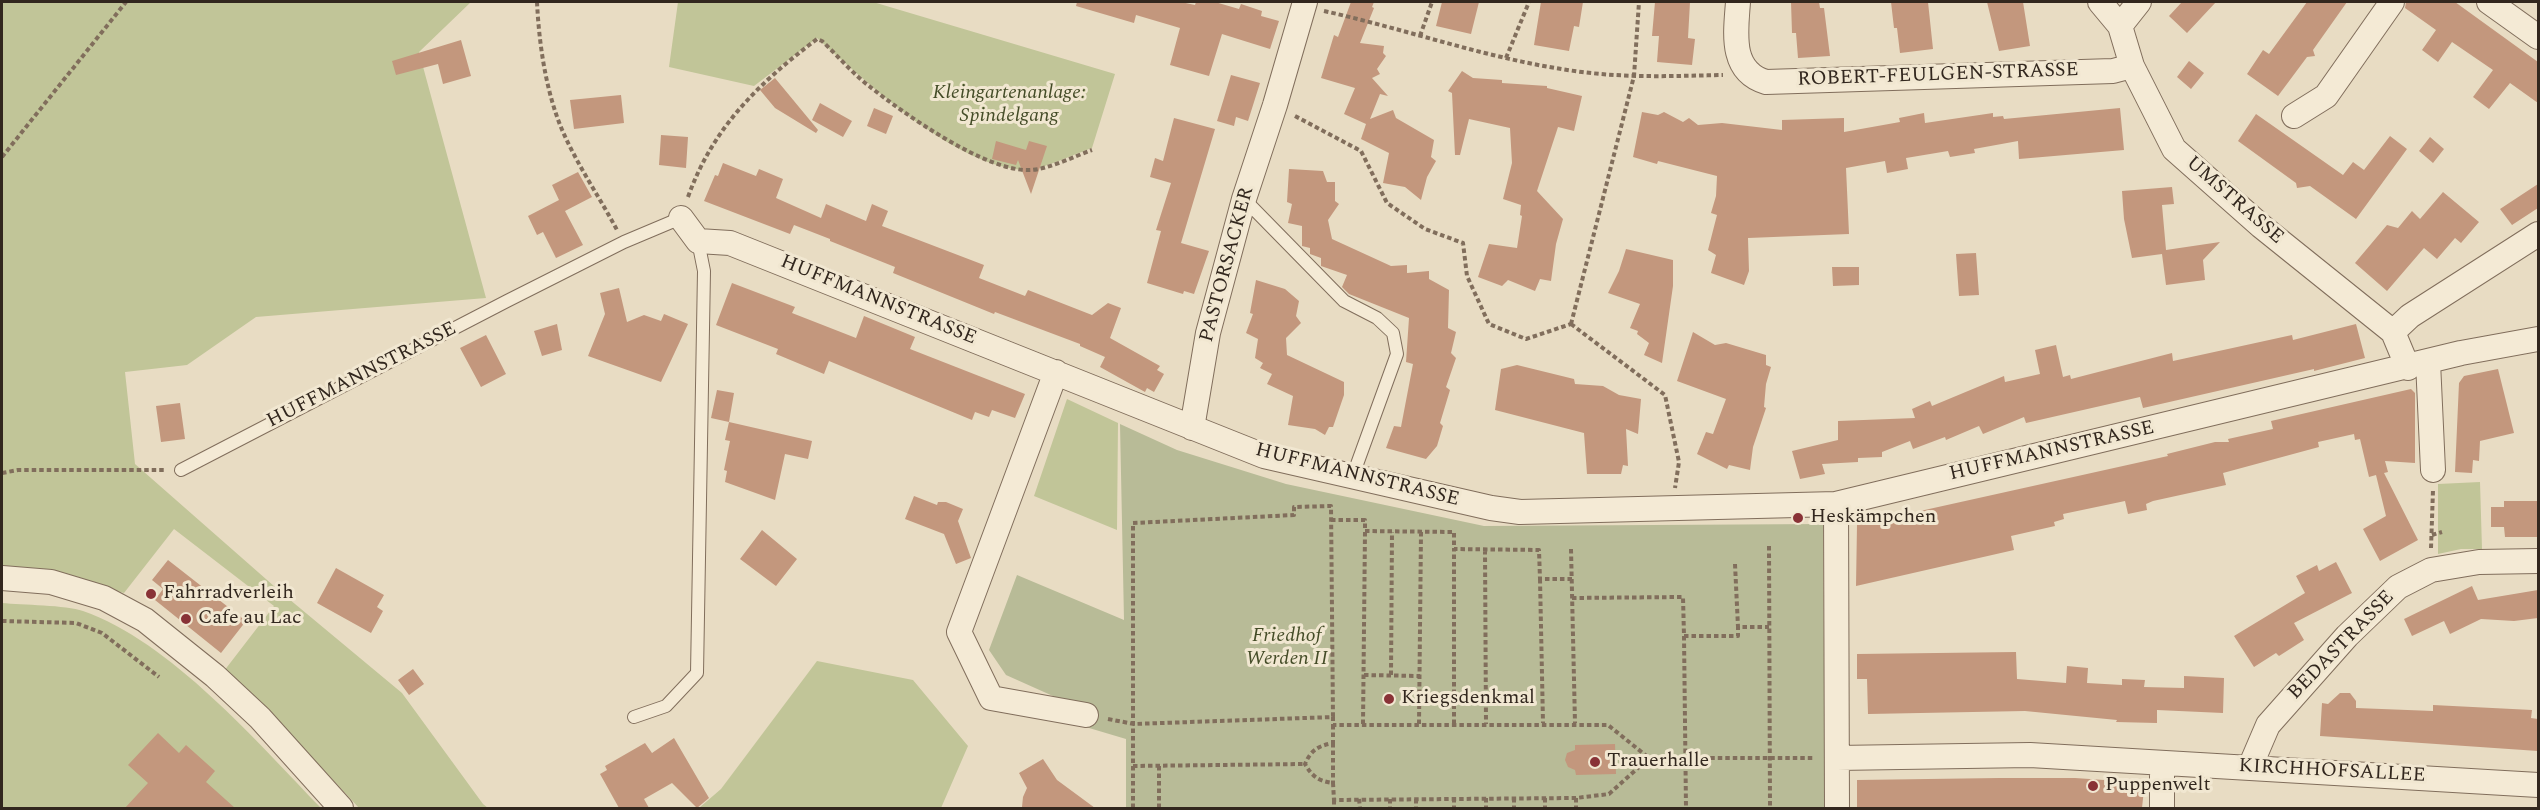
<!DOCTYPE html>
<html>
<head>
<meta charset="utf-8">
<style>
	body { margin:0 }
	#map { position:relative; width:2540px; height:810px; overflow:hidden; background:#e8dcc3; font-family:Spectral,serif }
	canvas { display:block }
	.frame { position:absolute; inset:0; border:3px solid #32271e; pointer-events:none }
</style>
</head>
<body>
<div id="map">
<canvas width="2540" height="810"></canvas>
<div class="frame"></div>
</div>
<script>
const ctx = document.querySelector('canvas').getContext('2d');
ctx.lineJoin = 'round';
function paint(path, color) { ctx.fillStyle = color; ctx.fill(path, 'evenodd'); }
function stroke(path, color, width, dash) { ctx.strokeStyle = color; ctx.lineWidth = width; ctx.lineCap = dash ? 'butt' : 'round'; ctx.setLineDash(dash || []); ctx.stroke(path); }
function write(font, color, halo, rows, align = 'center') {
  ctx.font = font + ' Spectral,serif'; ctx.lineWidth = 6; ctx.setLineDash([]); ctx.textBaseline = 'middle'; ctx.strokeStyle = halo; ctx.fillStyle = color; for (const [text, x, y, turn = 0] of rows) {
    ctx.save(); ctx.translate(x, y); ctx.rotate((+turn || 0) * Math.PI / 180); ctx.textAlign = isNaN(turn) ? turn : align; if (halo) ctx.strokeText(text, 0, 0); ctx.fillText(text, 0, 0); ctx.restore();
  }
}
const green = new Path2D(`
	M2,2H471L419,52L486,298L256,317L187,365L125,372L135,464L283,594L402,693L483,804L488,808H359L270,712L224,671L274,606L174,529L124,593L49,573L2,568Z
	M678,2H873L1115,74L1092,148C1077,153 1040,170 1027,170C957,169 867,82 817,38L754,86L669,67Z
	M1067,399L1118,423L1117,530L1034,496Z
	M2480,482L2482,549H2461L2438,554V484Z
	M2,603C22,605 66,605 83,611C170,641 258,743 321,808H2Z
	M817,661L913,680L968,746L941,808H699L721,789Z`);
const cemetery = new Path2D(`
	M1120,424L1177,450L1286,484L1484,526L1823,524L1825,808H1126V739L1079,725L1082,709L1006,675L989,650L1017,575L1124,620Z`);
const building = new Path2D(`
	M1077,2H1181L1195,5L1196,2H1215L1239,9L1241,4L1262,11L1261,16L1279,21L1270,49L1222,34L1209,76L1170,65L1180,28L1136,15L1134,23L1076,6Z
	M1351,2H1374L1372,7L1374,8L1360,43L1384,46L1383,53L1386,56L1377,69L1380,74L1372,78L1388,96L1380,94L1370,119L1393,110L1396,118L1434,140L1431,157L1436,161L1427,177L1421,200L1405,187L1383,183L1389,153L1361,139L1366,124L1344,114L1355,88L1321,78L1334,35L1338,37Z
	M1442,2H1479L1471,34L1436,26Z
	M1541,2H1583L1579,27L1574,26L1569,51L1534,45Z
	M1655,2H1690L1688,38L1695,39L1692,65L1657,62L1659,36H1652Z
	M1791,2H1819L1820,8H1824L1830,56L1798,58L1796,33H1792Z
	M1891,2H1928L1933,49L1900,53L1897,28H1894Z
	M1987,2H2023L2030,46L1999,51Z
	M2182,2H2216L2187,33L2169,16Z
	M2307,2H2347L2313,50L2315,56L2307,57L2278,96L2247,74L2263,50L2269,54Z
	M2406,2H2455L2538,62V103L2510,83L2489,109L2473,97L2493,70L2452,42L2438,62L2422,50L2436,30L2405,8Z
	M461,40L471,76L443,84L438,64L396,75L392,61Z
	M2189,61L2204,73L2191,89L2177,77Z
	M1462,71L1473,78L1502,80V83L1547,86V88L1582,96L1574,131L1558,127L1537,191L1563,219L1556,244L1551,281L1540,279L1535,291L1508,280L1502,286L1478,277L1489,244L1517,248L1522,216L1520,215L1521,205L1503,199L1512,163L1510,128L1469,119L1460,155H1455L1452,93L1448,91Z
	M1231,75L1260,83L1248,121L1236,117L1234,126L1217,121Z
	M775,78L818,130L816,133L775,108L760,90Z
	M621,95L624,123L574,129L570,100Z
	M820,103L852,121L843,137L812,120Z
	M874,108L893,116L886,134L867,126Z
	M2120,108L2124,150L2019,159L2018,141L1974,149L1975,153L1950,157L1948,151L1906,158L1908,169L1887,173L1885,161L1846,168L1849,234L1748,238L1749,271L1744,285L1711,273L1716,255L1708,250L1717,215L1711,213L1716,196L1717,176L1658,161L1657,164L1633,157L1642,112L1658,115L1664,112L1683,122L1689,118L1698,125L1722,123L1782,130V120L1844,118V132L1900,122L1899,118L1924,113L1925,123L1993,113V117L2003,116L2004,119Z
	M2256,114L2343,175L2353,162L2364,170L2390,136L2407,149L2356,219L2310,186L2297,188L2296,183L2238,141Z
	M1174,118L1215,129L1181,243L1209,251L1194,294L1184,291L1183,294L1147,283L1161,231L1156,230L1171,183L1150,177L1155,158L1163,161Z
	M661,135L688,137L686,168L659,165Z
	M2430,137L2444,149L2433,163L2419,151Z
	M996,141L1026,150L1029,141L1047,146L1031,194L1018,160L1016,165L992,159Z
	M723,163L756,176L759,169L783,179L776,198L821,218L826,204L866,221L872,204L888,211L882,226L984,265L979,278L1025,296L1028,290L1092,315L1108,303L1121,308L1110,338L1160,366L1157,370L1164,374L1154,392L1147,388L1145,392L1100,367L1105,357L1080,346V344L995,312L994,314L893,273L895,267L830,241V239L794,225L790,234L704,201L715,175L718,176Z
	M1289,169L1323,171L1327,182H1335V201L1339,204L1328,220L1332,239L1391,266L1407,265V273L1429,271V279L1449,290L1448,328L1456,332L1451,353L1456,358L1446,387L1450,390L1440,423L1443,426L1437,446L1426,459L1386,448L1394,426L1401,427L1413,364L1406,362L1409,318L1349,294L1342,287L1347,275L1321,266V258L1310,254V248L1302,246V226L1288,223L1292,204L1287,202Z
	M578,172L592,197L565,211L583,245L556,258L543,232L537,235L528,216L559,200L552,185Z
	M2538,184V208L2512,225L2500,209Z
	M2172,187L2174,204L2162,205L2166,250L2220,242L2203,260L2205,280L2166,285L2162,254L2132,258L2124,219L2122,191Z
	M2443,192L2479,222L2461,243L2455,238L2437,259L2424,248L2387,291L2355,263L2387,225L2398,228L2412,211L2420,219Z
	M1626,249L1673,260V286L1662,363L1644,355L1649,343L1637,334L1638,331L1630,328L1640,304L1608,293L1619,271Z
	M1976,253L1979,295L1959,296L1956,254Z
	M1832,267H1859V285L1833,286Z
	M1256,280L1285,289L1299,301L1296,316L1301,323L1286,338L1287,355L1344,382V395L1333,427H1329L1325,435L1315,429L1288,425L1293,396L1267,384L1272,374L1260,368L1263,363L1255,358L1258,339L1246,333L1253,314L1250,313Z
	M732,283L795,307L792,313L856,338L864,316L915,337L910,349L1025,394L1015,418L992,410L989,417L975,412L972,420L829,361L824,374L776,354L778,349L716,325Z
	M619,288L627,322L644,315L661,321L664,314L688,324L661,382L588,356L605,314L600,293Z
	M557,324L562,350L542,356L534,331Z
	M2356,324L2365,358L2314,371V369L2143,408L2140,397L2026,423L2024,417L1983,434L1979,426L1946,440L1945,437L1913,449L1910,441L1882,452V457L1858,458V462L1822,464L1825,474L1800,479L1792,451L1838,440V421L1915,418L1912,409L1930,401L1932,406L2004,376L2005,382L2040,374L2035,350L2056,345L2063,377L2070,375L2071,379L2172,353L2173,361L2292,335L2293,340Z
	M1693,332L1715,345L1726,343L1766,355V365L1771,367L1766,384L1764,407L1766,408L1753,447L1750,470L1729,465L1727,469L1697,454L1706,432L1713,434L1726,399L1677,381Z
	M486,335L506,374L481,387L460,348Z
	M1517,365L1574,379L1575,384L1603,386L1619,395L1641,399L1638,434L1626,429L1628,466L1623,465L1621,474H1587L1584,433L1495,410L1501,369Z
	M2498,369L2514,433L2480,441L2479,461L2473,460L2472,473L2455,472L2459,383L2464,376Z
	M2411,389L2415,393V463L2385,461L2388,472L2384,473L2418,540L2380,561L2363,529L2386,516L2376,475L2369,477L2360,439L2355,440L2354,434L2318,442L2319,447L2223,473L2226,485L2153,501L2146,504L2147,510L2128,514L2125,501L2063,514L2064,519L2054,522L2055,526L2011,536L2014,550L1856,586L1857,525L2168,456L2167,454L2215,442H2229L2228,439L2273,429L2271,421Z
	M717,390L734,393L729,422L711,418Z
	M180,403L185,439L161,442L156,406Z
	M729,422L812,441L808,459L785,454L775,500L725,482L727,471L724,470L730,441L725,440Z
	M914,496L937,505L938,502H946L963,509L958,521L971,558L956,564L944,534L905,519Z
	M2504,501H2538V537H2505L2504,527H2491V507H2504Z
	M762,530L797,559L776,586L740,559Z
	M168,560L246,621L221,653L155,600L163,589L152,580Z
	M2336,562L2352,593L2294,623L2304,640L2279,656L2276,653L2254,667L2234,636L2305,593L2296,576L2317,565L2319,571Z
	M336,568L384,595L377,607L383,611L371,633L317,603Z
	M2472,586L2478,600L2538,590V618L2514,621L2481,619L2450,634L2444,621L2412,636L2404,619Z
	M2016,652L2017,679L2066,683L2067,666L2088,668L2087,683L2122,685V679L2145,680L2144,687L2184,688V676L2224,678L2223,713L2157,710V723L2116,722L2117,720L2025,711L1868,714L1867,679H1857V654Z
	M413,669L424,684L409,695L398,680Z
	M2340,693H2350L2356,701V708L2433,711V705L2532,710L2531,718L2538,719V751L2320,736L2322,703L2328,704Z
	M158,733L179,753L186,745L215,771L206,782L235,808H125L148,783L128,765Z
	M674,738L709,798L697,808L672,783L644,799L649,808H619L600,774L607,770L605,766L645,743L652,753Z
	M1615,744L1616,774L1576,775L1575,770L1568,767L1565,760L1567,753L1575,750V745Z
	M1043,759L1057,780L1095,808L1022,807L1023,797L1027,788L1019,773Z
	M1999,778H2075L2104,780V785L2144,789L2142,808H1857V780Z`);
const path = new Path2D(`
	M537,2C539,44 546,93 563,132C578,166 600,198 617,230
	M1324,11C1410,30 1494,61 1582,72C1629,78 1676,76 1723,75
	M1420,36L1432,2
	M1506,58L1529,2
	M1295,116L1361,151L1387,203L1425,229L1463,243L1467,276L1489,324L1526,339L1571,324
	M2,157L126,2
	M688,197C713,127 759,83 817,39L822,41C838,56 852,73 869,86C903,113 987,173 1031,170C1049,169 1075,156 1092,150
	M1571,324L1634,76L1639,2
	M1571,324L1665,395L1679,462L1675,488
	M2,473L18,470H165
	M1331,520H1365V531L1454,532V549L1539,550L1540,579H1572
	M2432,535L2442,532
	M1769,546L1770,808
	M2431,548L2433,490
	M1571,549L1575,723
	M1485,550L1486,724
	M1735,564L1738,627
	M1540,579L1543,723
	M1572,598L1683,597L1684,636H1738V627H1769
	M2,621L76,623L102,633L159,677
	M1684,636L1686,808
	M1364,675L1420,676
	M1391,675L1392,532
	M1108,719L1134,724L1333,717V725H1608L1649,758H1815
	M1363,724L1365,531
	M1419,724L1421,532
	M1454,724V549
	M1333,725V743C1318,746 1311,750 1305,764C1312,776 1318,781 1333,783L1334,800L1576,798L1609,794L1649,758
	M1333,743V783
	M1133,766L1305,764
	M1159,766V808
	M1454,798V808
	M1486,798V808
	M1514,798V808
	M1545,798V808
	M1576,798V808
	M1359,799L1360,808
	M1390,799V808
	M1416,799V808
	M1334,800V808
	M1133,808V523L1294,515V507L1331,506L1333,717`);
const service = new Path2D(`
	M1244,199L1344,301L1377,318L1393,333L1397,354L1352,478
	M181,470L507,301L624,242L681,218
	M634,717L666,706L697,673L704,271L698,241`);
const minor = new Path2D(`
	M1738,2C1736,31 1729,71 1766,82L2113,71L2132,66
	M2100,2L2120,26L2132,66L2174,149L2261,226L2393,332L2408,368
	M2489,2L2538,37
	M2120,26L2139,2
	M2294,116L2326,96L2392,2
	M681,218L698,241L730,243L1264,456L1491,508L1520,512L1836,504L2461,353L2538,339
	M2393,332L2410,316L2538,234
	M2428,362L2433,470
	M1056,372L959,632L991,698L1086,715
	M1192,428L1208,333L1244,199L1275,105L1305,2
	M1836,504L1837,808
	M2,578L51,582L104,598L145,620L215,676L260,718L341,808
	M1837,758L2030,755L2538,785
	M2250,767L2268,725L2347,636L2398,587L2431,570L2479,562L2538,561
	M2162,808V764`);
const markers = [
	[1798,518,6,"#893236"],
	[151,594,6,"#893236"],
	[186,619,6,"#893236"],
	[1389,699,6,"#893236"],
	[1595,762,6,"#893236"],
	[2093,786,6,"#893236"]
];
const streetNames = [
	["ROBERT-FEULGEN-STRASSE",1938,76,-2],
	["UMSTRASSE",2234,201,41],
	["PASTORSACKER",1228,265,-75],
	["HUFFMANNSTRASSE",878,301,22],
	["HUFFMANNSTRASSE",362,376,-27],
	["HUFFMANNSTRASSE",2052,452,-13],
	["HUFFMANNSTRASSE",1357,476,14],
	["BEDASTRASSE",2342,646,-46],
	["KIRCHHOFSALLEE",2332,772,3]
];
const parkNames = [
	["Kleingartenanlage:",1009,94],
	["Spindelgang",1009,117],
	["Friedhof",1287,637],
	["Werden II",1287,660]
];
const poiNames = [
	["Heskämpchen",1810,518],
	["Fahrradverleih",163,594],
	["Cafe au Lac",198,619],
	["Kriegsdenkmal",1401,699],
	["Trauerhalle",1607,762],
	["Puppenwelt",2105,786]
];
paint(green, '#c1c598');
paint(cemetery, '#b8bb97');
paint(building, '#c3977d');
stroke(service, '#816e5c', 14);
stroke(minor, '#816e5c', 26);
stroke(path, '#816e5c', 4, [4.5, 3]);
stroke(service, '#f4ead5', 12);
stroke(minor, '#f4ead5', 24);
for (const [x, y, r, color] of markers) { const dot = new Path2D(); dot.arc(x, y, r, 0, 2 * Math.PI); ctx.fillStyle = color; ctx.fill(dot); stroke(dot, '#f1e7d1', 2); }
write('20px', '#32271e', '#f1e7d1', streetNames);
write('italic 20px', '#444c27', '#f1e7d1', parkNames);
write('20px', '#32271e', '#f1e7d1', poiNames, 'left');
</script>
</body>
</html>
